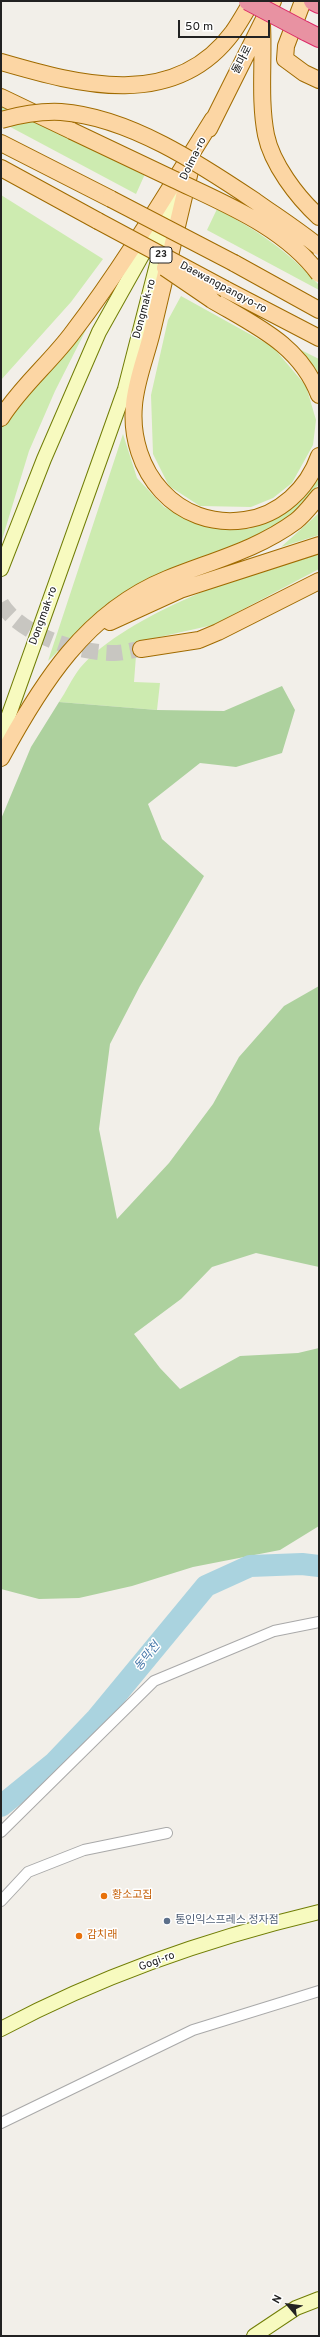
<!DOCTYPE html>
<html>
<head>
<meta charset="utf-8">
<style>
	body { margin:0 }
	#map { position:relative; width:320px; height:2337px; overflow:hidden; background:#f2efe9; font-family:Overpass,sans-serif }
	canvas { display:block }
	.frame { position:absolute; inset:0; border:2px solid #222; pointer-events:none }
	.north { position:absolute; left:268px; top:2285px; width:40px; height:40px; -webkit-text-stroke:3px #fff; paint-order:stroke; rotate:298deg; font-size:11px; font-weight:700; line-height:16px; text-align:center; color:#222 }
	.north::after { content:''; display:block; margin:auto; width:14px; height:18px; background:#222; clip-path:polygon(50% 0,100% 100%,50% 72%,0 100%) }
	.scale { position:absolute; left:178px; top:20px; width:92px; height:18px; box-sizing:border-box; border:2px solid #222; border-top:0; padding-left:5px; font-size:12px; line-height:14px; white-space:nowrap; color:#222; -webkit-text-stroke:3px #fff; paint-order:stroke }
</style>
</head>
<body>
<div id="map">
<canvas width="320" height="2337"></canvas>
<div class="frame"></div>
<div class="north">N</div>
<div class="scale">50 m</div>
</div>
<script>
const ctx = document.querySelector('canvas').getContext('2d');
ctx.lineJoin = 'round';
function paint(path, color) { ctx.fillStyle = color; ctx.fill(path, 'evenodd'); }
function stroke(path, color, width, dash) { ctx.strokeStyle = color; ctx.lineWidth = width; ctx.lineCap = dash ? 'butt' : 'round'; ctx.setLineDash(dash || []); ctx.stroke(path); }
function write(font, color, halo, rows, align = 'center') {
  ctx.font = font + ' Overpass,"Noto Sans KR",sans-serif'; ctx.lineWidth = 3; ctx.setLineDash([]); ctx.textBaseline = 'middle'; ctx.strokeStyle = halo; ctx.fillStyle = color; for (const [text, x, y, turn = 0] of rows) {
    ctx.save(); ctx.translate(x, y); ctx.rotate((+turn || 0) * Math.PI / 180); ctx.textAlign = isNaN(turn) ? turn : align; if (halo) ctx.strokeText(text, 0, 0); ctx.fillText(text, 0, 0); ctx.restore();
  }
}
const grass = new Path2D(`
	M1,105L145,174L136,194L1,122Z
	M1,195L103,259L71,302L1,380Z
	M217,209C257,230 288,251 319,285V290L207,230Z
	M181,296L273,347L306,386L316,420L313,445L292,483L273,498L251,507L200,506L169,486L153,454L151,395L168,320Z
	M92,318L55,391L29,451L1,543V428L20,402Z
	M299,349L319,359V374V373Z
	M123,434L137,478L164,507L207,527L249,529L290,508L319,473V484L292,514L257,538L153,579L104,606L48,661Z
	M319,513V535L281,547Z
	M319,550V569L213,625L137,642L134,682L160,683L157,710L59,702C66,692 72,678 80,668C128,613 249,572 319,550Z`);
const forest = new Path2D(`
	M282,686L295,710L282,753L236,767L200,763L148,804L162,839L204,876L140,986L110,1044L99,1129L117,1219L169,1163L213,1104L239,1057L284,1006L319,986V1267L256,1253L212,1267L181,1299L134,1334L160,1368L180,1389L240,1356L298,1353L319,1348V1526L280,1550L193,1567L132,1586L79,1598L39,1599L1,1589V819L31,747L59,702L157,710L224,711Z`);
const river = new Path2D(`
	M1,1806L54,1763L97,1718L206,1586L250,1566L302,1564L319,1566`);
const primaryTunnel = new Path2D(`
	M1,603C20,635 78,653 114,653C123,653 132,650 141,649`);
const street = new Path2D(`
	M1,1832L154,1681L274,1631L319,1622
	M1,1901L28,1872L84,1850L167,1833
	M1,2123L193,2030L319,1991`);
const secondary = new Path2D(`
	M1,569L44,459L99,332L164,216
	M1,737L125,389L174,198
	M1,2029C100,1976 210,1938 319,1912
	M254,2336L296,2308L319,2299`);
const primary = new Path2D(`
	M303,1L286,46L285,59L304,73L319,80
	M262,25C264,62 259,99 266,135C272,164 297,197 319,217
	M1,62C80,85 175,111 233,32C240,22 246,11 252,1
	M1,97L72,131
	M209,129L273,1
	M1,143L111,199
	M191,167C178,222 165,277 152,332C146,357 136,380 134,405C128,471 177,530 245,520C280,515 308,488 319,456
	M1,168L98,221
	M234,263L319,310
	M225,289L319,338
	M212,300C256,326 300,345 319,395
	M1,418C21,386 51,362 73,332C124,265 168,191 213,119
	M110,622L180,590L319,545
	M141,649L199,640L218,632L319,581
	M1,758C41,684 86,612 167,579C211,561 257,550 296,521C305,514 312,504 319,496`);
const highway = new Path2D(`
	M313,1L319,4
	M305,31L319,38`);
const primaryBridge = new Path2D(`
	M1,120C19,115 41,111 61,112C129,117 200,164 255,201C276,216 298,230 319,247
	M72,131C106,147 139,163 173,179C225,204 284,227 319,274
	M111,199L234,263
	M98,221L225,289
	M165,268L212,300`);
const highwayBridge = new Path2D(`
	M248,1L305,31`);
const markers = [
	[104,1896,4,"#e8710a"],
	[167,1921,4,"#5c6f8a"],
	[79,1936,4,"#e8710a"]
];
const shields = [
	[161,255,22]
];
const shieldNames = [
	["23",161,255]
];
const streetNames = [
	["돌마로",243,60,-63],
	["Dolma-ro",194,159,-64],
	["Daewangpangyo-ro",223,288,28],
	["Dongmak-ro",145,309,-75],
	["Dongmak-ro",44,616,-70],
	["Gogi-ro",157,1962,-20]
];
const foodNames = [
	["황소고집",112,1896],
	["감치래",87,1936]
];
const serviceNames = [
	["통인익스프레스 정자점",175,1921]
];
const waterNames = [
	["동막천",148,1657,-51]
];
paint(grass, '#cdebb0');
paint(forest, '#add19e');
stroke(river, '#aad3df', 22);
stroke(primaryTunnel, '#c8c6c1', 16, [16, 8]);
stroke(street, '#a9a9a9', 12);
stroke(secondary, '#707d05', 16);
stroke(primary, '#a06b00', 18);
stroke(highway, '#dc2a67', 20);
stroke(street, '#fff', 10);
stroke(secondary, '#f7fabf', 14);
stroke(primary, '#fcd6a4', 16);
stroke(highway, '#e892a2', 18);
stroke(primaryBridge, '#a06b00', 18, []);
stroke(highwayBridge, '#dc2a67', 20, []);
stroke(primaryBridge, '#fcd6a4', 16);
stroke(highwayBridge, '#e892a2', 18);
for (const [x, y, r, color] of markers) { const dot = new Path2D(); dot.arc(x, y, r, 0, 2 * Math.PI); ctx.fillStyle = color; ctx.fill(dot); stroke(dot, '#fff', 1.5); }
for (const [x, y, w] of shields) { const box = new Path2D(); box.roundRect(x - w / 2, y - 8, w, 16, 3); ctx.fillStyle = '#fff'; ctx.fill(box); stroke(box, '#222', 1); }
write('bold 10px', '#222', null, shieldNames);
write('11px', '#222', '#fff', streetNames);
write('11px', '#c56008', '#fff', foodNames, 'left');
write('11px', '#4e5e75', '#fff', serviceNames, 'left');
write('italic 12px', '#4a7aab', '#fff', waterNames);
</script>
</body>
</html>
